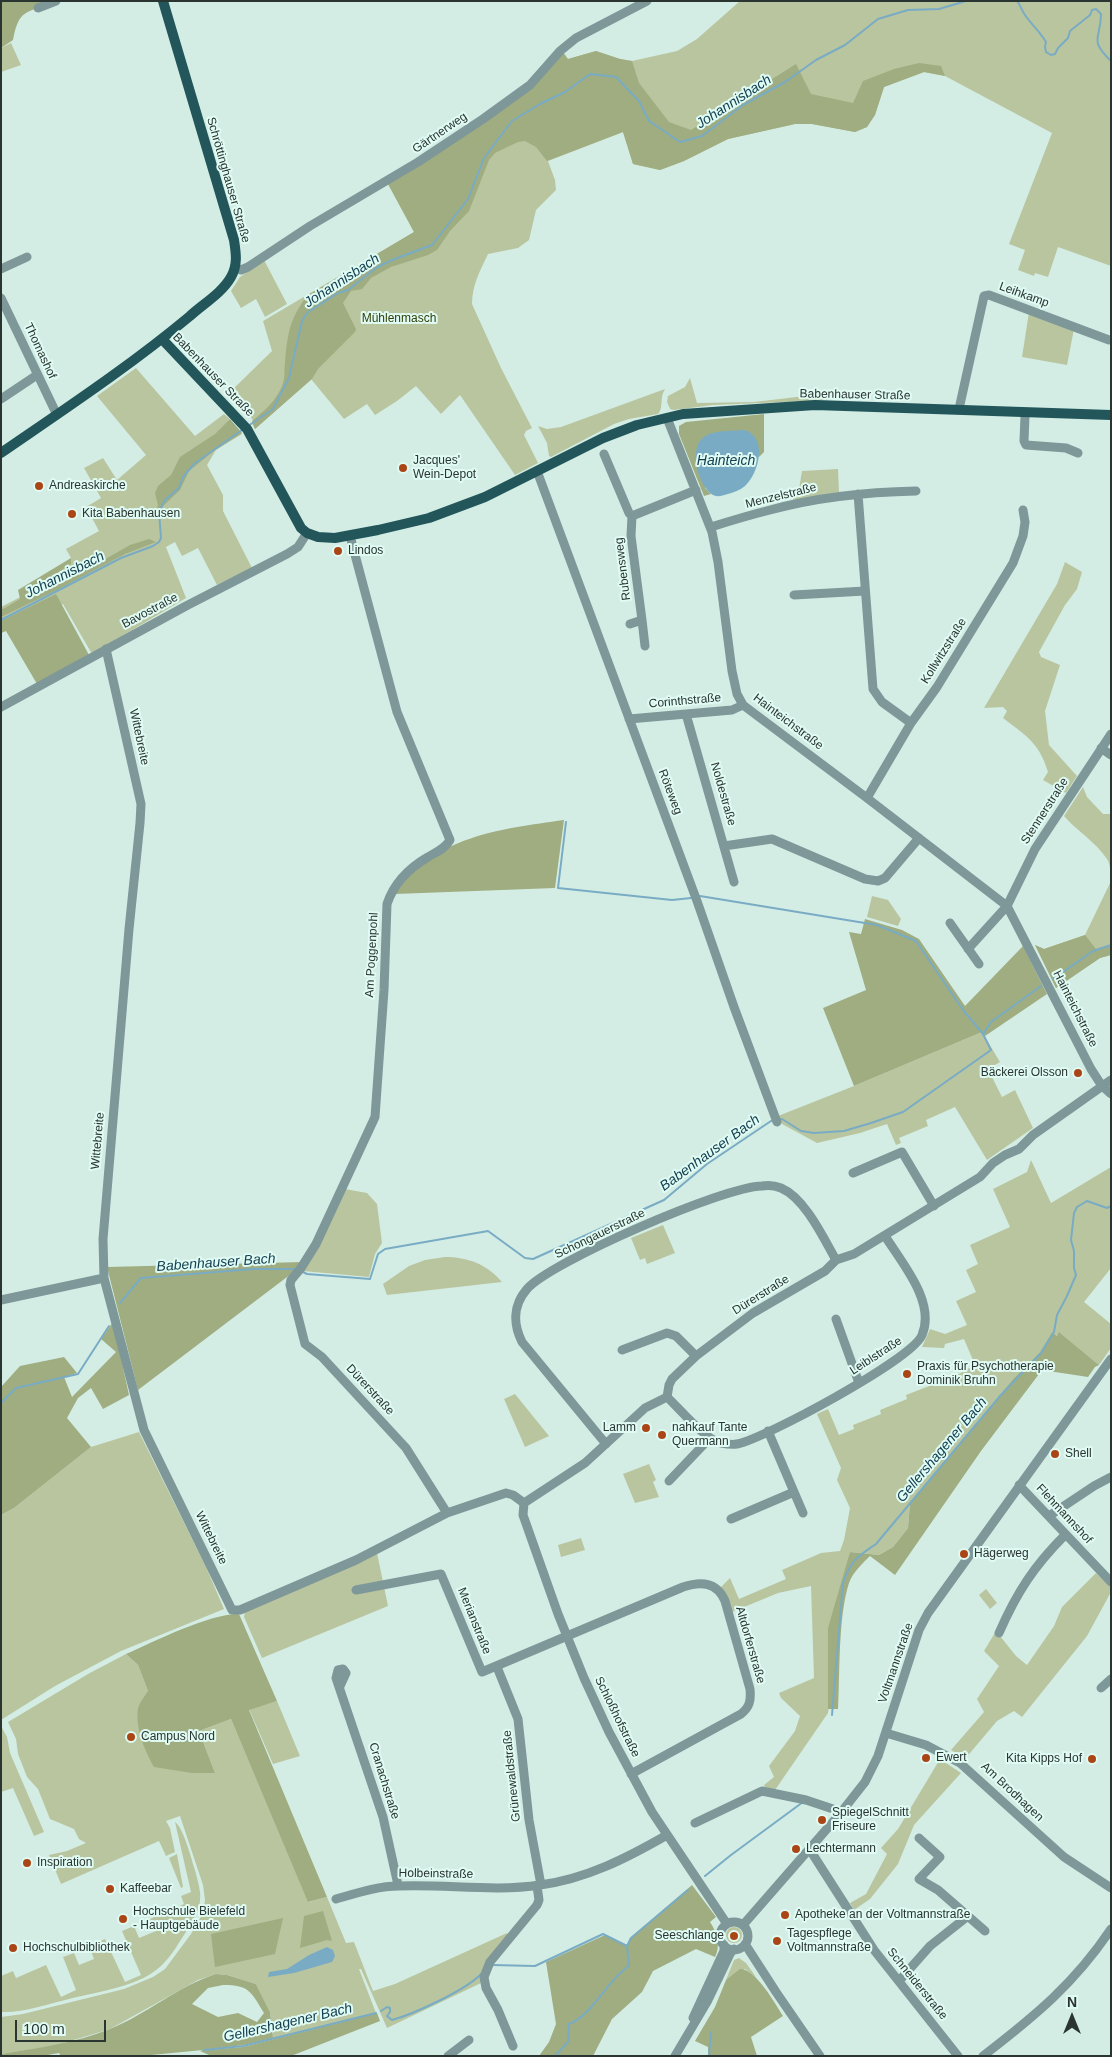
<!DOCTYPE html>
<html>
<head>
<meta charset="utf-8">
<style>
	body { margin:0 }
	#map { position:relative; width:1112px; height:2057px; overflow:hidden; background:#d3ede5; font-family:Arial,sans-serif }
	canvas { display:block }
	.frame { position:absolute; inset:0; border:2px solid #2a3431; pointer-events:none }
	.north { position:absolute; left:1047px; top:1992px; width:50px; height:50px; -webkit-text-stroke:4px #e0fbf3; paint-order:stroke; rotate:0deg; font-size:14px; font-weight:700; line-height:20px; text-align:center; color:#2a3431 }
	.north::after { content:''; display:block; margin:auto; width:18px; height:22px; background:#2a3431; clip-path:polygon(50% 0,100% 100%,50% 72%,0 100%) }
	.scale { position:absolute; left:15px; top:2020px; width:91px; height:22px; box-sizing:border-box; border:2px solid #2a3431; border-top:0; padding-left:6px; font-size:15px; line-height:18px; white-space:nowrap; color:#2a3431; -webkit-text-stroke:4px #e0fbf3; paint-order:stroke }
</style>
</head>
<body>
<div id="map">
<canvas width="1112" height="2057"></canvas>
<div class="frame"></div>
<div class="north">N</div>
<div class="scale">100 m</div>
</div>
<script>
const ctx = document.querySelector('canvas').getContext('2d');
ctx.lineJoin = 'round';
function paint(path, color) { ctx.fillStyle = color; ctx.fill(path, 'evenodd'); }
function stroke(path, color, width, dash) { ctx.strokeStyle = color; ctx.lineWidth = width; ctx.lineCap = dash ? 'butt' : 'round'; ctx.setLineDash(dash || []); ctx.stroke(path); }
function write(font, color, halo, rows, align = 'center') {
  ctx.font = font + ' Arial,sans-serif'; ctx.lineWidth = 4; ctx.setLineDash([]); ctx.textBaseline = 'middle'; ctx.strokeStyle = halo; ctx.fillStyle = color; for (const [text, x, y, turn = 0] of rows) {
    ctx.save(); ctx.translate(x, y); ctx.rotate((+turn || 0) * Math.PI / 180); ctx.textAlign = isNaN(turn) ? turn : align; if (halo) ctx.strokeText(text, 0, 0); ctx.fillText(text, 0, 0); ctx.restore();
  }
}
const green = new Path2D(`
	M740,1H1111V266L1058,247L1048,277L1035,273L1034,276L1018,270L1025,250L1009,244L1052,133L945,76L924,72L884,87L875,115L867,127L855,132L812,124H795L728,139L684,161L660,170L633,164L623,132L548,161L555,180L556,190L536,210L529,240L518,248L488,254C480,271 472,285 472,304L501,368L532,428L526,431L524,435L538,463L515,475L460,395L441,414L416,386L397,401L375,415L367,404L344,419L311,379L255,429L252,423L253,420L228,394L272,351L263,321L414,232L388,184L568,59L596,51L620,59L632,61L677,51L697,39Z
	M11,43L21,65L1,72V48Z
	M264,260L287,304L265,317L256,299L241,308L231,291L240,277Z
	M1029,312L1074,329L1067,365L1022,357Z
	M136,368L195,436L224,414L230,419L228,421L242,434L216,450L207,465L223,495V511L252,568L217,585L198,548L182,556L175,542L166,547L186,598L92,654L63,604L1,633V607L57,578L58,572L71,564V558L66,549L99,531L86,507L101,498L84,468L103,458L117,480L146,455L97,396Z
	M690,378L697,403L754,402L805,396L832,400L713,405L674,410L670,409L667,402L668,396L685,387Z
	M665,389C659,398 664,408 658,414L629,419L614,424L551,457L549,456L547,443L538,426L547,429L561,427Z
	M838,469L839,492L793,500L795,488L799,489L802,471Z
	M1065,562L1082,572L1077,589L1065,605L1039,652L1041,657L1060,665L1045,711L1049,745L1077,776L1066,793L1043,780L1048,772C1039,742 1026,736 1003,718L1007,711L1003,707L984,708L1057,584Z
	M1083,787L1087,797L1103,814H1111V875C1110,870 1110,863 1107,859C1096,842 1077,831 1064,816Z
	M1111,881V955L1100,958L1056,988L1035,945L1044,949L1085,935Z
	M872,896L888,900L901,919L898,926L867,917Z
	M982,1032L1000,1062L988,1069L1002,1097L1015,1090L1033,1128L987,1160L955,1107L926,1120L928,1126L899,1138L901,1143L896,1145L887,1124L860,1133L817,1143L782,1124L778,1116L854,1086Z
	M1031,1160L1051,1203L1111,1167V1268L1084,1302L1111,1324V1348L1099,1365L1060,1333L1057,1336L1052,1332L1040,1352L1013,1379L910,1503L908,1528L893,1547L879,1555L850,1552L828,1713L775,1790L765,1787L764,1785L774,1777L769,1766L795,1731L800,1716L781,1698L779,1693L814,1678L811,1586L778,1593L732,1612L726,1594L721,1587L730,1578L739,1599L786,1579L782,1570L821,1553L840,1551L844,1540L850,1508L837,1480L841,1468L817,1414L828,1409L839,1435L854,1429L853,1425L881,1414L880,1410L907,1399L906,1395L955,1376L975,1365L964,1339L945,1344L944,1348L922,1347L930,1329L945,1334L967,1325L956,1301L976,1292L966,1270L978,1264L970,1245L1010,1227L993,1189L1027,1172Z
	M345,1189L367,1193L377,1204L382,1243L375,1254L369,1277L303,1271Z
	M663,1225L675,1253L647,1264L645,1258L640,1260L631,1238Z
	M445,1257C467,1257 487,1264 502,1282L387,1295L383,1284L409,1266L425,1260Z
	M515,1394L549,1436L525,1447L504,1399Z
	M139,1432L206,1567L224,1609L121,1651L55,1686L1,1720V1515L14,1508L91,1447Z
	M649,1464L656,1480L653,1482L659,1497L635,1503L623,1474Z
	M581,1538L585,1550L561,1557L558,1545Z
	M377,1553L388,1606L262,1658L244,1617L245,1611Z
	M1096,1573L1111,1587V1592L1087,1636L1022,1717L1014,1711L997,1721L965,1759L951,1750L984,1712L977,1699L999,1666L984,1651L996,1631L1016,1656L1027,1665L1054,1626L1062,1607Z
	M986,1589L997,1603L990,1609L979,1595Z
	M126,1654L138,1665L148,1691L215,1773L199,1731L231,1719L309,1902L327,1897L346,1943L354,1942L373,1991L395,1984L507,1933L511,1939L492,1964L481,1983L387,2028L361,1969H359L376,2013L273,2038L270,2012L256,1984L227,1975L216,1974L198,1980L110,2029L54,2046L1,2054V2017L23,2014L124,1989L153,1977L165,1969L191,1934L203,1913L205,1900L203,1885L180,1816L166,1821L170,1828L175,1852L166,1856L159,1841L61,1884L49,1855L67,1851L86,1843L79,1839L74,1829L50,1819L38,1789L27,1777L18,1754L16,1739L8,1722L88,1674Z
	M277,1701L300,1756L273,1764L249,1709Z
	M1,1726L7,1737L10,1753L44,1832L34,1836L13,1788L1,1792Z
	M940,1759L961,1773L914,1825L898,1864L870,1899L854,1910L850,1903L866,1894L887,1854L881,1848L898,1829Z
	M175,1822C183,1827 191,1857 194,1867C204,1901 203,1905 184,1935C178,1944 172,1955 164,1963C142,1987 99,1991 69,1999C48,2004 23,2013 1,2012V1976L13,1971L16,1978L46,1965L61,1997L76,1990L63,1957L74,1953L79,1965L94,1959L89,1946L105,1939L125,1982L141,1975L122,1931L134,1926L139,1938L156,1931L150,1919L184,1904L181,1896L191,1892Z
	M177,1854L183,1887L181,1888L169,1858Z
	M726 1935a8 8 0 1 1 16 0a8 8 0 1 1-16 0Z
	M739,1958L746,1963L756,1977L745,1969L726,1980L734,1960Z`);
const forest = new Path2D(`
	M1,1H52C26,15 19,8 13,40L1,48Z
	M596,51L620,59L632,61L639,83L669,122L691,130L796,64L811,94L853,103L863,81L894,69L919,63L941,66L945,76L924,72L884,87L875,115L867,127L855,132L812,124H795L728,139L684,161L660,170L633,164L623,132L547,161L536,147L525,141L518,142L495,153L489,160L469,211L450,231L437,250L428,255L391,267L371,278L362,289L351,291L343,303L356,329L355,332L318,369L312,379L255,429L252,421C265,411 281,396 284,379C285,374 284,368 285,363C287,335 290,317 308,295L414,232L388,184L484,121L563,52L568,59Z
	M764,414V452L759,457L754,437L745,430L705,488L711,494L704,496L679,434V426L686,422Z
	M230,419L242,433L215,450L189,471L180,490L163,506L161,514L156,513L158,505L155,493L158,486L171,475L180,457L215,434Z
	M149,539L156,542L125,554L57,590L1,617V608L3,609L20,599L18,590L71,558V564L56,574L57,579H62L81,570L95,565L130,545Z
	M56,594L89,655L37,684L6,631L1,633V621Z
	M564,820L555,888L395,894C434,836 500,829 564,820Z
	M865,919L902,930L919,939L965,1006L1023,946L1047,994L985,1036L982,1032L854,1086L823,1008L866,990L849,932L861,934Z
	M1085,935L1096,949L1111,945V955L1100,958L1056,988L1035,945L1044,949Z
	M303,1262L291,1274L138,1390L107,1267Z
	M113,1322L129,1395L103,1409L91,1388L78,1398L67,1418L91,1447L14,1508L1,1515V1387L20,1366L64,1357L77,1373L64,1377L72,1397L116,1352L101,1339Z
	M1052,1332L1057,1336L1059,1332L1099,1365L1095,1367L1088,1377L1042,1370L981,1451L895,1575L870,1556C862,1564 853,1572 849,1583C838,1617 840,1673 838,1709H828V1628L850,1552L879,1555L893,1547L908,1528L910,1503L1013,1379L1040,1352Z
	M239,1614L277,1701L249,1710L327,1897L308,1902L231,1719L199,1731L215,1773H192L154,1767C145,1751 135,1728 138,1709C139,1703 145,1696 148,1691L138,1665L126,1654C153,1642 211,1613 239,1614Z
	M692,1885L716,1917L710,1922C717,1932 721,1946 715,1957L696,1949L653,1971L642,1992L612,2019L593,2056H539L549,2042L556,2024L546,1962L605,1935L627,1945L630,1938Z
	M323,1911L332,1941L327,1940L300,1948L304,1916Z
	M283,1918L275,1954L215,1967L211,1934Z
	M740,1969C755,1968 775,2003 783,2016L751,2037L757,2056H708V2047L695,2041L715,2007L726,1980Z
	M216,1974L227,1975L256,1984L270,2012L273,2038L244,2045L205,2050L243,2047L377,2013L380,2021L291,2056L209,2055L200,2051L203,2050L141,2056H61L59,2053L42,2056H1V2054C38,2048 75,2043 110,2029C147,2014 178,1986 216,1974ZM223,1985C250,1985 251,1992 264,2013L257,2022L238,2013L218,2017L192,2004L208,1988Z`);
const water = new Path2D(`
	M745,430C768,438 759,473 745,486C740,490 735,492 728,494C721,496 716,498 710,493C697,481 687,445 707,435C717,430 733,431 745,430Z
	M327,1947L333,1950L335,1956L332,1962L294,1973L268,1977L269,1972L287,1969L309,1955Z`);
const stream = new Path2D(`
	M1001,1H1015
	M1017,1C1021,6 1022,11 1025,15C1032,25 1040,32 1046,42L1045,47L1046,52L1051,55L1055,54L1058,48L1068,38L1070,31L1090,15L1092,10L1096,9L1101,14C1101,39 1088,39 1111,61
	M248,426L273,409L289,378L302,321L308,312L338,293L348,290L376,268L392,260L432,245L468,199L484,158L512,121L540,104L565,92L590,74L616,77L639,101L649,121L680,142L702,136L743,105L785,82L816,60L845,45L878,19L908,10L939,9L966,1
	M1,620L121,558L153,546L159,542L161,538L159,512L165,500L179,488L183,477L194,464L242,430
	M566,822L558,888L672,900L691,898
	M700,896L877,925L916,941L963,1010L983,1034
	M1053,979L1093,951L1111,945
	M778,1120L782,1119L801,1131L814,1133L844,1131L871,1123L903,1112L991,1050L983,1034L991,1022L1041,986
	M303,1272L307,1274L370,1279L378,1254L385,1249L488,1231L525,1258L533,1259L664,1200L707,1164L771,1121H774
	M120,1303L141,1278L253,1269H294
	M1,1403L16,1388L78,1374L109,1326
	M832,1715L843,1583C851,1560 857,1557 876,1544L1000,1396L1041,1353L1054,1332L1057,1315L1067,1296L1076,1275L1074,1268V1251L1071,1240L1074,1213L1077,1207L1087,1201L1107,1208L1111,1206
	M705,1876L731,1855L803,1802
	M492,1965L535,1966L603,1934L627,1946L631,1938L688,1890
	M381,2011L387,2007L390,2008V2012L387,2016L392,2020C414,2014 466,1990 481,1974
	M204,2050L243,2046L376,2013
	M555,2056L568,2042L569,2024C592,2016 608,1979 629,1966L627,1946
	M709,2056L711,2032`);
const minor = new Path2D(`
	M38,8L56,1
	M235,268L241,270L248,267L310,226L418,162L483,119L530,85L560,51L576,38L647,1
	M1,269L27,257
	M1,298L57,415
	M1,399L37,375
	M959,409L984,296L989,295L1109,340
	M1023,412L1025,416L1024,441L1026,445L1066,448L1078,453
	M667,418L712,532L718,562L732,671L737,694L743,705L867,798L1007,906L1091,1069L1102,1086L1111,1094
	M604,454L629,513L632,516L631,536L642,620L630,624
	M537,471L697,901L734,1007L777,1122
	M858,494L873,689L882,702L911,723
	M632,516L696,490
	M711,527C730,521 750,515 770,510C818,497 866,492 916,491
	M350,536L397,712L450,840C445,849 436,852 428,857C409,868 394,883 387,904L384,990L375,1117L316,1244L301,1268L291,1280L290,1285L305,1344L322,1357L406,1448L447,1513
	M794,595L865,591
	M642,620L645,646
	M106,649L141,804L140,823L129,929L103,1239L104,1278L144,1430L232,1610H240L356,1560L447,1513L506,1493L513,1495L524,1503
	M1,707L186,606L287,554L298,547L307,533
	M686,714L734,882
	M629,719L732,710L743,705
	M1101,748L1111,755
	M867,798L911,723L937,687L1013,563L1023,536L1025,522L1023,510
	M724,846L772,839L865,879L878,881L885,878L919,838
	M950,923L979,964
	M968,949L1007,906L1035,849L1111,734
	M853,1173L902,1152L934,1206
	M1,1300L104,1278
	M836,1319L859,1383
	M622,1350L667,1333L676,1336L696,1356
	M667,1397C680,1409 705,1440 721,1443C726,1444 732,1445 737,1444C764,1439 913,1359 922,1335C936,1302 902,1263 885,1236
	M768,1431L803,1513
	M606,1444L522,1342C513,1324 513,1305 527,1289C550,1262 725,1186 762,1186C768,1185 776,1186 781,1188C805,1198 824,1239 836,1260
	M669,1481L710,1438
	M1019,1485L1111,1582
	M524,1503L585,1463L645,1408L667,1397L669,1385L672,1379L696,1356L753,1313L825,1271L836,1260L854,1254L980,1177L993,1163L1005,1155L1019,1149L1033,1135L1111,1080
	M524,1503L523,1515L558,1614L584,1678L609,1732L652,1812L727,1924
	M1049,1516L1094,1486L1111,1477
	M731,1519L794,1492
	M356,1590L441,1574L482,1672L683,1587C701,1581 717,1582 725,1601L750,1689C751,1700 750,1707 741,1714L631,1774
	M999,1633C1017,1592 1034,1566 1065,1535
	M497,1667L518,1719L529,1820L541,1885
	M340,1686L346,1673L343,1669L338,1670L336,1678L383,1817L398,1885
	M1101,1688L1111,1679
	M886,1733L926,1745L960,1763L1064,1857L1111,1888
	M695,1823L762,1791L806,1800L842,1812
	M919,1838L940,1857L919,1879L938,1890L985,1931
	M810,1850L874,1950L958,2056
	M336,1899C357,1893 378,1886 399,1886C446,1884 494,1892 540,1885C586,1879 627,1858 667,1835
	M720 1936a14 14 0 1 1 28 0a14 14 0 1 1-28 0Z
	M743,1925L839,1815L865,1782L878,1756L919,1630L928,1613L1111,1359
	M745,1944L776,1992L820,2056
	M899,1981L930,1946L968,1916
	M693,2018L724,1951V1945
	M513,2046L498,2010L486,1988L484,1977L490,1962L537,1905L539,1900L537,1886
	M448,2056L469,2040
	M675,2056L707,2002L730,1954L734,1949
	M983,2056C1035,2016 1075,1983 1111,1929`);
const major = new Path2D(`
	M162,339L247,429L301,528L307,533L318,537L335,538L378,530L429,518L485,497L603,438L637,425L683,414L815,405L1111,415
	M1,453C65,409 130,366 190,316C203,304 222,293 231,277C238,265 236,253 234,240L163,1`);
const markers = [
	[403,468,5,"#aa4615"],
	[39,486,5,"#aa4615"],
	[72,514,5,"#aa4615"],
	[338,551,5,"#aa4615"],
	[1078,1073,5,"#aa4615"],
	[907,1374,5,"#aa4615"],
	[646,1428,5,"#aa4615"],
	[662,1435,5,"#aa4615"],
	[1055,1454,5,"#aa4615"],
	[964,1554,5,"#aa4615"],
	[131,1737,5,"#aa4615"],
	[926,1758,5,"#aa4615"],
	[1092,1759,5,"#aa4615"],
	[822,1820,5,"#aa4615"],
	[796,1849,5,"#aa4615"],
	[27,1863,5,"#aa4615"],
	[110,1889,5,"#aa4615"],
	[785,1915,5,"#aa4615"],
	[123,1919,5,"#aa4615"],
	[734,1936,5,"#aa4615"],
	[777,1941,5,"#aa4615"],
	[13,1948,5,"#aa4615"]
];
const streetNames = [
	["Gärtnerweg",440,133,-34],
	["Schröttinghauser Straße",228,180,74],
	["Leihkamp",1024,295,20],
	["Thomashof",40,351,65],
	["Babenhauser Straße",213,375,46],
	["Babenhauser Straße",855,395,1],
	["Menzelstraße",781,496,-14],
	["Rubensweg",623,569,-97],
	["Bavostraße",150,611,-28],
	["Kollwitzstraße",944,651,-58],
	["Corinthstraße",685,701,-5],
	["Hainteichstraße",788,722,37],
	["Wittebreite",139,737,78],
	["Röteweg",670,792,69],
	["Noldestraße",723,794,74],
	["Stennerstraße",1045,811,-57],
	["Am Poggenpohl",372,955,-87],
	["Hainteichstraße",1075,1009,63],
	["Wittebreite",98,1141,-85],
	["Schongauerstraße",600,1234,-26],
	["Dürerstraße",761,1295,-32],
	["Leiblstraße",876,1356,-33],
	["Dürerstraße",370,1390,47],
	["Flehmannshof",1064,1514,47],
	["Wittebreite",211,1538,64],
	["Merianstraße",474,1621,68],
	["Altdorferstraße",750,1645,74],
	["Voltmannstraße",896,1663,-71],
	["Schloßhofstraße",617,1717,64],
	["Grünewaldstraße",512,1776,-96],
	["Cranachstraße",384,1781,73],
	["Am Brodhagen",1012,1792,43],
	["Holbeinstraße",436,1874,1],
	["Schneiderstraße",917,1984,51]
];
const parkNames = [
	["Mühlenmasch",399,319]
];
const poiNames = [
	["Jacques'",413,461],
	["Wein-Depot",413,475],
	["Andreaskirche",49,486],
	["Kita Babenhausen",82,514],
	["Lindos",348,551],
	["Bäckerei Olsson",1068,1073,"right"],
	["Praxis für Psychotherapie",917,1367],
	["Dominik Bruhn",917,1381],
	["Lamm",636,1428,"right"],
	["nahkauf Tante",672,1428],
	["Quermann",672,1442],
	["Shell",1065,1454],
	["Hägerweg",974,1554],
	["Campus Nord",141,1737],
	["Ewert",936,1758],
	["Kita Kipps Hof",1082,1759,"right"],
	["SpiegelSchnitt",832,1813],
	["Friseure",832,1827],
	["Lechtermann",806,1849],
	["Inspiration",37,1863],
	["Kaffeebar",120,1889],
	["Hochschule Bielefeld",133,1912],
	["- Hauptgebäude",133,1926],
	["Apotheke an der Voltmannstraße",795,1915],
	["Tagespflege",787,1934],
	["Voltmannstraße",787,1948],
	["Seeschlange",724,1936,"right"],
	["Hochschulbibliothek",23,1948]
];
const waterNames = [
	["Johannisbach",734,102,-33],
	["Johannisbach",342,281,-33],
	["Hainteich",726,461],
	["Johannisbach",65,575,-27],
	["Babenhauser Bach",710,1153,-36],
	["Babenhauser Bach",216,1263,-4],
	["Gellershagener Bach",942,1450,-50],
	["Gellershagener Bach",288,2023,-13]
];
paint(green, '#b9c59f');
paint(forest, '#9fad80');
paint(water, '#79acc4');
stroke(stream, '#79acc4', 2);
stroke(minor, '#7e9799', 9);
stroke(major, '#23565a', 10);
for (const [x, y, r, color] of markers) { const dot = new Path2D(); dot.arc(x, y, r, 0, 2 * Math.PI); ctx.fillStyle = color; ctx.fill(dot); stroke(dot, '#e0fbf3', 2); }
write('12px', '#2a3431', '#e0fbf3', streetNames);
write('12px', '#323f0a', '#e0fbf3', parkNames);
write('12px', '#2a3431', '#e0fbf3', poiNames, 'left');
write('italic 14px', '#144052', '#e0fbf3', waterNames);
</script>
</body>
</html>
